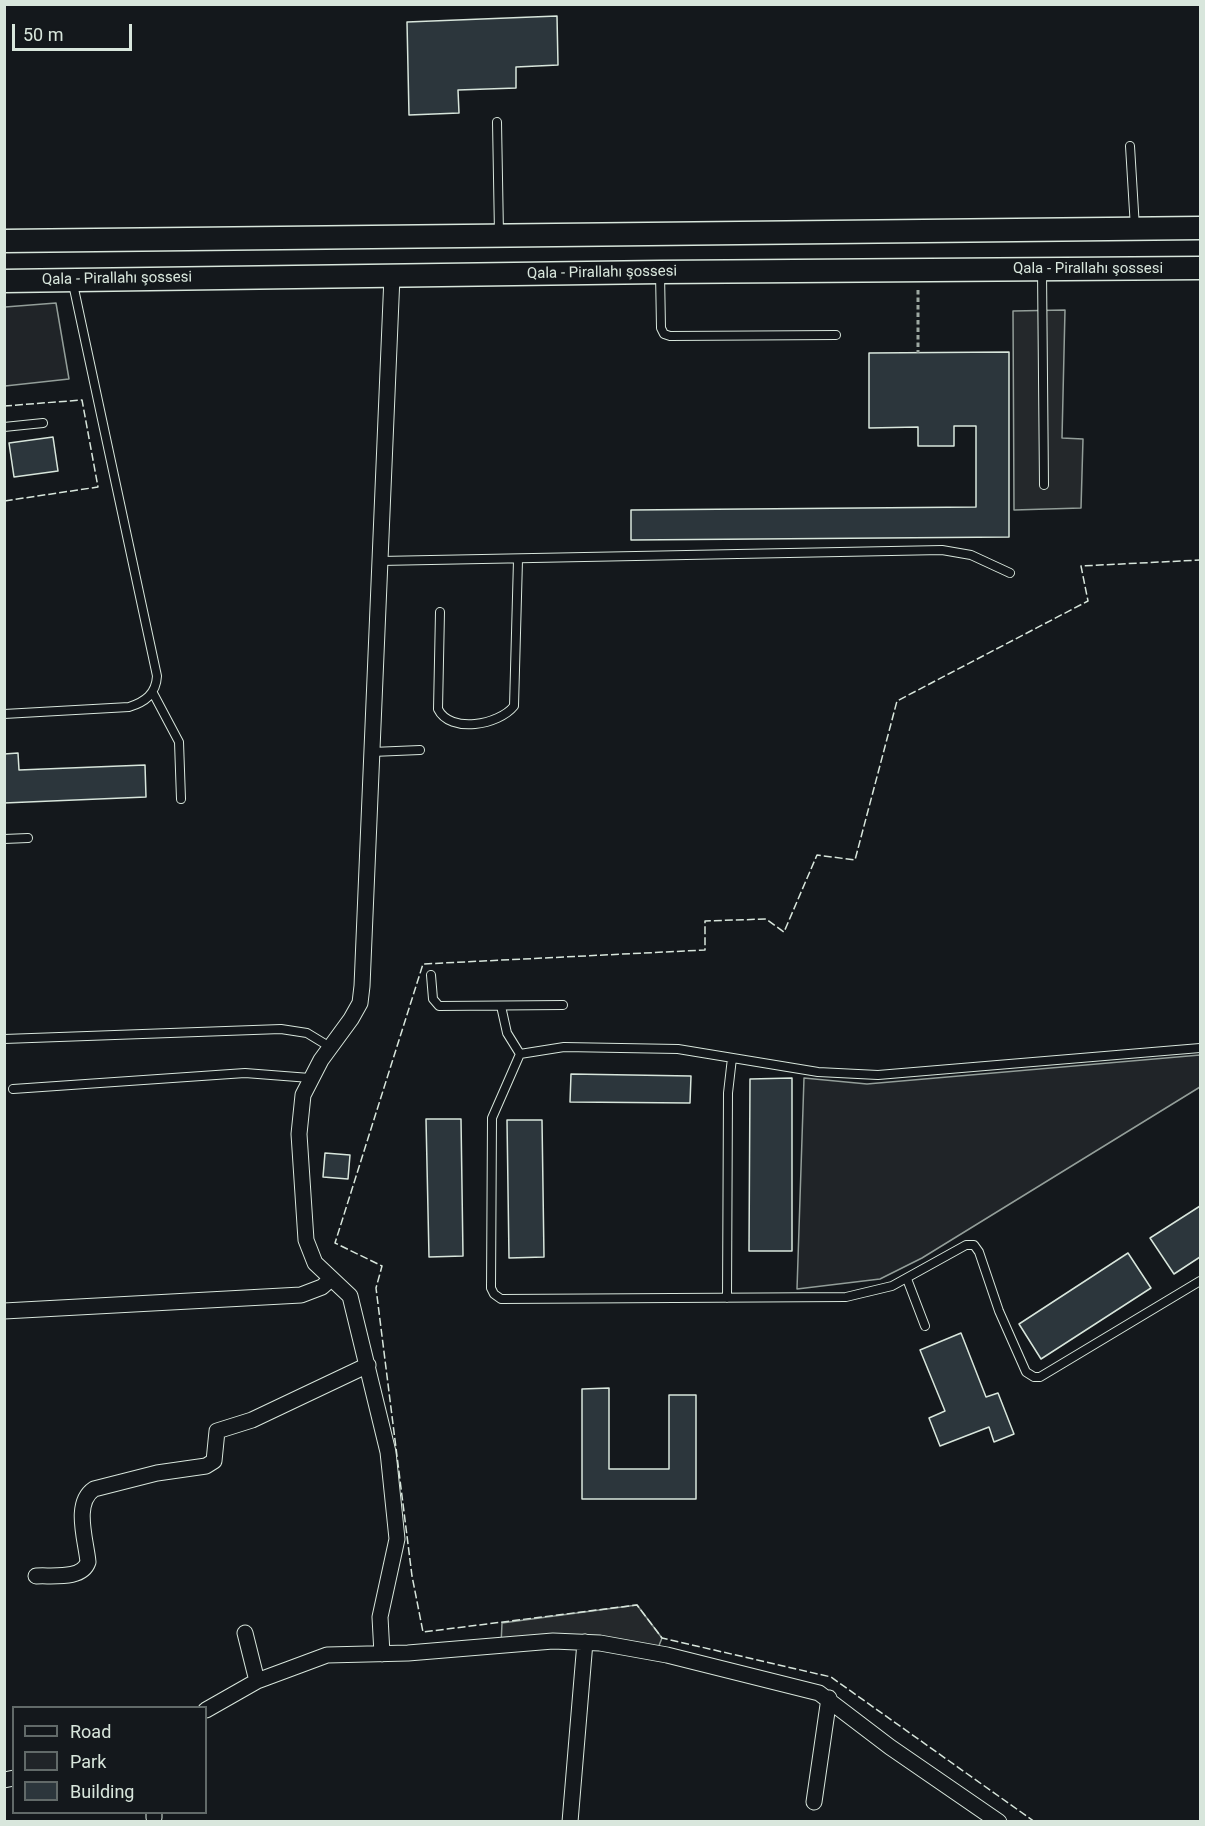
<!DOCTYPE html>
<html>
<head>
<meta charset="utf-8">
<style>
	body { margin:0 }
	#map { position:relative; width:1205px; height:1826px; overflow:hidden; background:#14181c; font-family:Roboto,sans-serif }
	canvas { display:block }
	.frame { position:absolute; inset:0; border:6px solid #d8e6dc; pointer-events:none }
	.legend { position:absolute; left:12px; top:1706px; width:195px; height:108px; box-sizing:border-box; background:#14181c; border:2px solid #626a69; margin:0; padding:8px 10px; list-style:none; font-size:18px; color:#d8e6dc }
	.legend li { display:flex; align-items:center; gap:12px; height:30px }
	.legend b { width:30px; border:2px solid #626a69 }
	.scale { position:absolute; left:12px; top:24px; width:120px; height:27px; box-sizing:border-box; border:3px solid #d8e6dc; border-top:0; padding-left:8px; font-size:18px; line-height:21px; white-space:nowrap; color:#d8e6dc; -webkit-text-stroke:4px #14181c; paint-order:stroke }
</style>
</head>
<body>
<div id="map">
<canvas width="1205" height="1826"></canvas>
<div class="frame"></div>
<ul class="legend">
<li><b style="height:8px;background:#14181c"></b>Road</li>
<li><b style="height:16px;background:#202428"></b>Park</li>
<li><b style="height:16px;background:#2c363c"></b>Building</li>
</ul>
<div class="scale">50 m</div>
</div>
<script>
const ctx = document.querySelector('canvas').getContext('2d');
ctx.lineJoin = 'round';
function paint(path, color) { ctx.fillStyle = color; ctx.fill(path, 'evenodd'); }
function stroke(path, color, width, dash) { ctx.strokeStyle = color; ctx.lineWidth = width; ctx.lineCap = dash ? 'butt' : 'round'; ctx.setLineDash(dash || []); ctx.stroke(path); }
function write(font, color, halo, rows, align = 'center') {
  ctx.font = font + ' Roboto,sans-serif'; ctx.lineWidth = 4.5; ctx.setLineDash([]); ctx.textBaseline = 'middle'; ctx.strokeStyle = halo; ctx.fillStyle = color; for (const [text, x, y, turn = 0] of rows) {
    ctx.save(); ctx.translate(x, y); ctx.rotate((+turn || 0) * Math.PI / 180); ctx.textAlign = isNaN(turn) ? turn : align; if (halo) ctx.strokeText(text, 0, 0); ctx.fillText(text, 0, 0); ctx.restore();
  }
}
const green = new Path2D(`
	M56,303L69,379L5,386V307Z
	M1200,1055V1087L922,1258L880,1279L797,1289L804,1078L867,1084Z`);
const parking = new Path2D(`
	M1065,310L1062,438L1083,439L1081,508L1014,510L1013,311Z
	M637,1605L662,1638L656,1653L501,1645L502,1623Z`);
const building = new Path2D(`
	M557,16L558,65L516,67V88L458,90L459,113L409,115L407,22Z
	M1009,352V537L631,540V510L976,507V426H954V446H918V427L869,428V353Z
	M53,437L58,471L14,477L9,443Z
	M18,753L19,770L145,765L146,797L4,803V754Z
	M571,1074L691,1076L690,1103L570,1102Z
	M792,1078V1251H749L750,1079Z
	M426,1119H461L463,1256L429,1257Z
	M507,1120H542L544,1257L509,1258Z
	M325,1153L350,1155L348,1179L323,1177Z
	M1200,1206V1257L1174,1274L1150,1238Z
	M1128,1253L1151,1288L1041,1359L1019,1324Z
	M961,1333L986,1397L998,1393L1014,1434L994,1442L989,1427L940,1446L929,1418L945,1411L920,1350Z
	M609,1388V1469H669V1395H696V1499H582V1389Z`);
const path = new Path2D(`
	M918,290V353`);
const lane = new Path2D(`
	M497,122L499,234
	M1130,146L1135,228
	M1042,270L1044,485
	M660,273L661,328L664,334L670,336L836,335
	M4,427L43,423
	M380,561L942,550L971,555L1010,573
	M440,612L438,709C450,734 499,725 514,706L518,560
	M153,693L179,742L181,799
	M4,714L129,707C145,702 156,694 157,676L73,284
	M372,752L420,750
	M4,839L28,838
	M431,975L433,999L439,1006L563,1005
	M501,1006L507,1033L520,1054
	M4,1039L281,1029L307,1033L330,1047
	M1200,1048L878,1075L818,1072L678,1049L564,1047L520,1054L492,1118L491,1288L494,1294L501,1299L846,1297L892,1286L966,1245H974L979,1252L999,1311L1026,1372L1034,1377H1040L1200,1281
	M13,1089L245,1073L310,1078
	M907,1279L925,1326
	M727,1298L728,1093L732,1058`);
const street = new Path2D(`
	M4,1311L301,1295L322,1287L331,1279
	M36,1576C52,1575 82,1580 88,1562C86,1540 73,1503 94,1489L157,1473L206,1466L214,1461L217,1431L252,1420L368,1365
	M245,1633L257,1681
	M382,1654L380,1617L397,1539L388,1452L350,1296L315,1263L306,1240L299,1134L303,1095L321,1060L351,1019L360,1003L362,986L392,276
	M206,1710L257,1681L327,1655L408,1653L553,1641L600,1643L667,1655L819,1693L890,1747L999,1822
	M4,1780L14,1778
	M814,1802L829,1698
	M154,1812V1818
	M570,1822L585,1642`);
const primary = new Path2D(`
	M4,241L1200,228
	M4,281L660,272L1200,268`);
const fence = new Path2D(`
	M4,406L82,400L98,487L4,501
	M1035,1822L831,1677L662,1638L637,1605L423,1632L412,1576L376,1288L382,1266L335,1243L423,964L705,950V921L766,919L784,932L817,855L855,860L897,701L1088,601L1081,566L1200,560`);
const streetNames = [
	["Qala - Pirallahı şossesi",1088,269],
	["Qala - Pirallahı şossesi",602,273,-1],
	["Qala - Pirallahı şossesi",117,279,-1]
];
paint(green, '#202428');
stroke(green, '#939e99', 1.5);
paint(parking, '#24282b');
stroke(parking, '#939e99', 1.5);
paint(building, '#2c363c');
stroke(building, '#d8e6dc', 1.5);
stroke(lane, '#d8e6dc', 10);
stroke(street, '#d8e6dc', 17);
stroke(primary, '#d8e6dc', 25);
stroke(path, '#9da8a2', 3, [4.5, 3]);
stroke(lane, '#14181c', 8);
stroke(street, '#14181c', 15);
stroke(primary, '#14181c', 22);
stroke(fence, '#d8e6dc', 1.5, [8, 3]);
write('15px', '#d8e6dc', '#14181c', streetNames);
</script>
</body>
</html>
